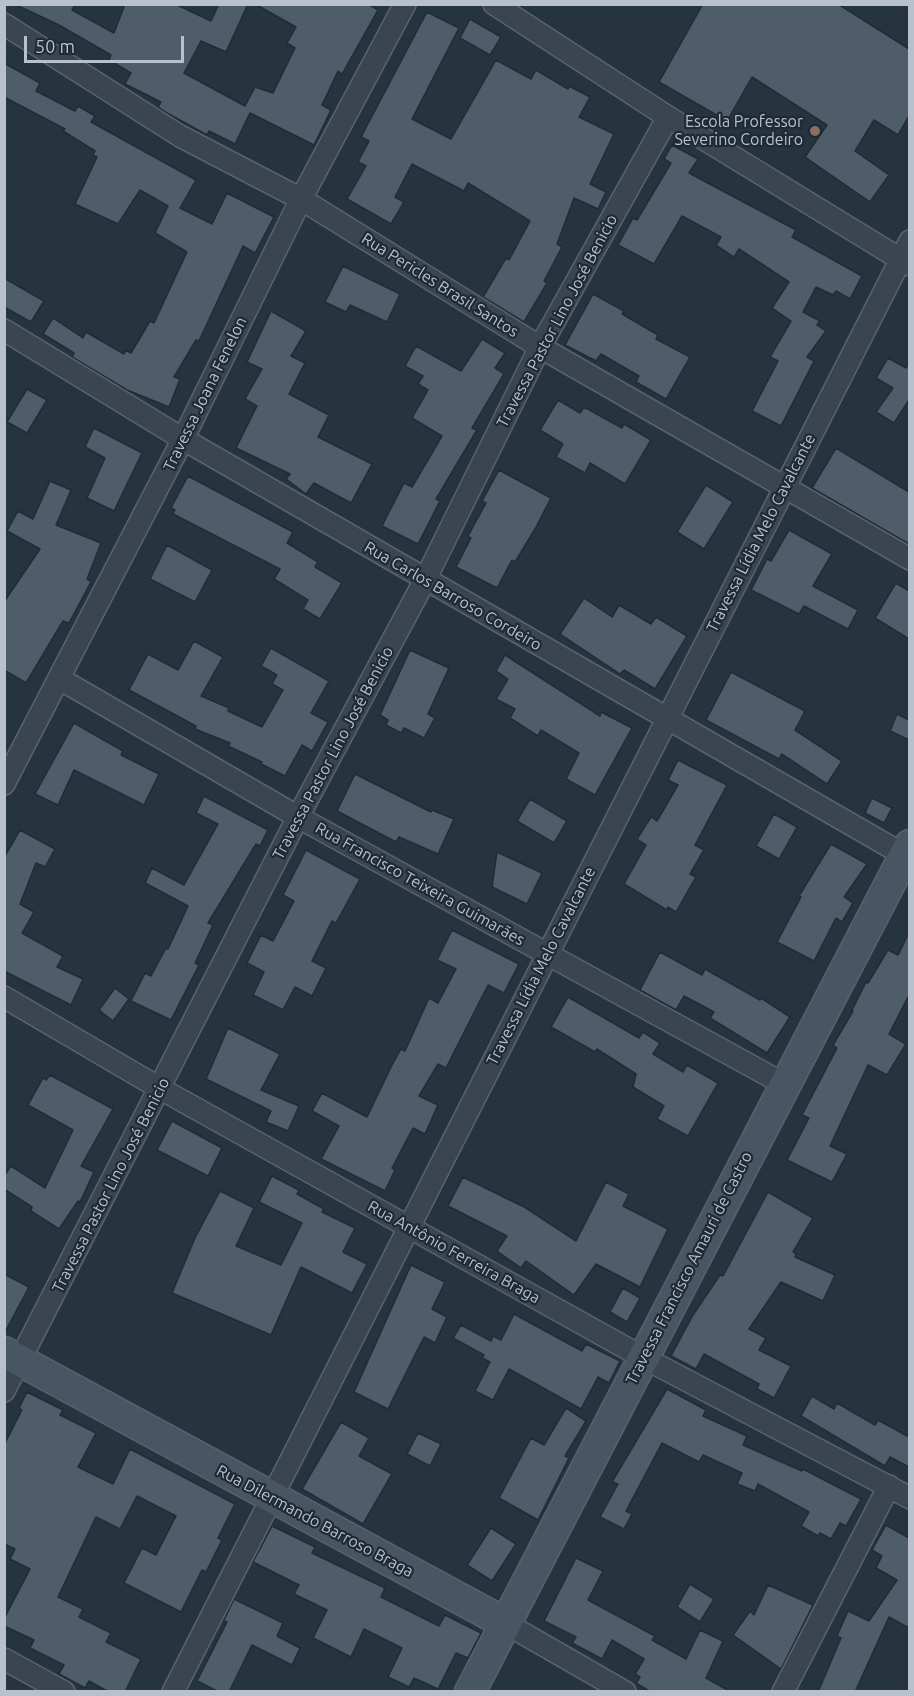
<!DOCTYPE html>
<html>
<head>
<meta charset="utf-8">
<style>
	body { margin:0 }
	#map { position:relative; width:914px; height:1696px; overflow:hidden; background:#263440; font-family:Ubuntu,sans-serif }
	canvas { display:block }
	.frame { position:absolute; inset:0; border:6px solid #b7c0cb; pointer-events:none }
	.scale { position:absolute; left:24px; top:36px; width:160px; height:27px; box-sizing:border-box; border:3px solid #b7c0cb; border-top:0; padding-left:8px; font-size:18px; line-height:21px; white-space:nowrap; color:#b7c0cb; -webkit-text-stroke:4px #1f2a35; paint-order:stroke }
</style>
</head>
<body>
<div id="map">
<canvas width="914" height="1696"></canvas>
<div class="frame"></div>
<div class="scale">50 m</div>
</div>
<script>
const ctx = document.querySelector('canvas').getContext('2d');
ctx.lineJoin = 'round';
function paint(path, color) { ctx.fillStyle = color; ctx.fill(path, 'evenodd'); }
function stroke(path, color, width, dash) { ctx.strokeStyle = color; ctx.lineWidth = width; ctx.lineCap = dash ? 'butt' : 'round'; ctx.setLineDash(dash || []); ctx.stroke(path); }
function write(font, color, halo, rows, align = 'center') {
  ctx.font = font + ' Ubuntu,sans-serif'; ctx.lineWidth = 4.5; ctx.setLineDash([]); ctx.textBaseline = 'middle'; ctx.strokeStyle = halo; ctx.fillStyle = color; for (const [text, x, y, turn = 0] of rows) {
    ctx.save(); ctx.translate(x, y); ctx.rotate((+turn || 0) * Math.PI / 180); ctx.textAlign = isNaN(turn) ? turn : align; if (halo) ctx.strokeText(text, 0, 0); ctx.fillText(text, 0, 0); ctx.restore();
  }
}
const building = new Path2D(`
	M14,4H75L72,10L114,33L125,4H175L211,21L219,4H248L226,52L201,41L184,73L245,106L255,87L273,93L295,48L287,43L296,27L255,4H368L378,10L342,74L338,71L322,105L331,110L314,145L250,113L235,144L209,131L207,135L167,113L158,107L161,102L125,84L131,73L109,60L111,55L59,25Z
	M703,4H838L909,49V116L898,135L874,120L855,151L889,175L870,202L805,157L827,125L752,77L727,121L659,82Z
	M427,12L459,28L412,119L451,139L496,60L531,79L536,70L568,89L569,86L590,97L579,117L614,134L590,184L606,192L598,209L574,198L557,244L562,247L544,281L547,283L524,322L483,297L506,258L509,260L530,221L468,183L464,191L412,164L395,197L404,202L391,224L347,199L366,166L358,162L369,141L361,137Z
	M470,19L501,37L490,55L460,38Z
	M4,63L40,83L36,91L75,111L78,106L95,116L91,122L196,180L180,208L212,224L227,193L274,217L255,253L243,246L199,341L196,340L174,377L180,379L169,407L127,390L72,357L74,353L43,334L53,318L83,338L86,332L124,354L126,350L131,353L150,321L154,323L187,252L155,233L168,206L140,190L118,224L75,204L97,157L93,155L95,151L63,131L65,129L4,97Z
	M672,145L698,159L689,173L796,230L792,237L862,276L850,299L836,291L833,295L816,287L803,312L820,321L817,325L826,331L807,357L814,361L781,426L752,411L778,361L770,357L791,321L772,308L789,282L739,249L734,257L716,245L721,237L682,216L654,264L618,245L633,218L637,220L671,163L664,159Z
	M343,266L400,294L387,322L350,305L346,312L325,302Z
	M4,278L44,301L31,322L4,307Z
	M593,294L624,311L622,314L658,335L656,339L690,357L666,399L636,382L639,376L601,354L596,361L565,345Z
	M271,311L306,331L291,356L305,363L289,394L329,415L318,437L372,464L351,503L314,483L306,494L286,479L290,474L236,448L257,406L245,399L262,369L247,362Z
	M482,339L505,353L495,368L504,374L472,428L477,430L436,499L440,501L418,544L382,526L404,483L412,487L442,436L412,418L428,390L418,384L423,376L405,366L416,346L461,371Z
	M888,358L906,368L909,363V400L894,423L876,412L893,388L876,378Z
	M27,389L47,400L27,433L7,422Z
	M558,400L580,413L584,407L622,428L624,424L651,440L625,484L590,463L585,473L556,457L563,444L540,430Z
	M94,428L142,453L114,511L87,498L105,458L85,447Z
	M836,448L909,492V544L812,488Z
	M499,470L551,498L535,529L515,562L512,560L497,588L456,567L471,538L468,536L486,503L482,501Z
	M188,476L293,532L287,543L318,562L315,567L342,583L320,619L303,609L308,600L274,579L280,569L173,514L175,510L171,508Z
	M50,481L71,490L56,525L101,543L87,579L91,582L69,623L63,621L26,683L4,670V602L40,549L7,531L18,511L33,519Z
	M706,485L733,502L704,549L677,532Z
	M789,530L832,554L813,586L858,610L848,629L804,606L799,614L751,590L767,559L771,561Z
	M167,545L212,570L195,602L150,579Z
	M896,583L909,591V639L875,618Z
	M584,598L612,617L619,605L651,624L656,617L687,636L655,689L624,670L620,674L560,634Z
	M194,641L223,657L201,696L229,708L228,711L262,727L283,690L272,684L277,675L261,666L271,648L329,681L311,713L328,722L312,751L302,745L285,776L261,764L262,762L228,746L230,743L195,729L196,726L129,690L148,654L178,670Z
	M410,650L449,668L428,714L435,718L424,738L404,728L401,733L386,725L388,720L380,715Z
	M505,655L600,716L601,712L632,728L595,795L566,779L579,753L541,730L538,736L510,718L515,709L496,699L508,679L496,671Z
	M731,672L805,711L795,730L842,761L827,784L782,754L779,759L706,720Z
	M897,714L909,720V740L890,731Z
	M74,723L123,751L121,755L159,774L144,805L74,770L58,805L35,794Z
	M678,760L727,785L695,845L704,850L690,874L696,877L676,912L668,907L667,910L624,884L646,845L637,839L651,817L657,821L678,785L668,780Z
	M355,774L431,812L432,810L454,819L438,854L399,837L396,842L337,811Z
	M204,796L268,830L260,846L256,844L208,923L213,925L195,963L199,965L171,1020L131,1001L145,973L151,976L166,948L168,949L188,906L145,883L152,868L184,885L218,824L196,813Z
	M872,798L892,808L884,823L865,813Z
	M530,799L567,821L554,843L517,821Z
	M774,814L797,827L779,859L756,846Z
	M20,830L55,849L45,867L36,863L20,904L34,912L22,933L63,956L57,967L83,979L71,1005L4,971V858Z
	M831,844L867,864L844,897L853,903L842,922L836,918L814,961L777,942L801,897L799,896Z
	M306,850L360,879L336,923L332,921L312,961L326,968L312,996L295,987L283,1010L253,995L264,972L247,963L261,935L273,941L294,901L283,895Z
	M497,852L542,873L527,904L492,887Z
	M452,930L519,964L504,993L488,985L446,1068L438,1064L419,1096L438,1105L425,1134L413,1128L392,1168L395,1170L385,1191L321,1159L339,1126L312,1111L322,1093L367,1117L392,1065L401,1049L405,1051L429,998L438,1003L456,969L437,960Z
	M909,933V995L889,1034L906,1044L887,1075L868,1065L830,1146L847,1154L832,1182L787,1160L809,1118L802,1115L837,1048L833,1045L853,1011L852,1010L866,982L868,983L888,950L898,955Z
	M660,952L702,975L705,969L760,1000L761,998L790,1017L767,1053L710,1018L714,1012L684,996L676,1010L640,990Z
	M115,988L129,999L113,1021L99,1010Z
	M568,997L639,1038L643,1032L660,1043L653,1054L683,1072L687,1065L718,1083L688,1136L657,1119L664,1106L633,1087L636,1074L597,1049L595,1052L551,1027Z
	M228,1028L280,1054L261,1090L299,1106L288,1131L266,1122L271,1111L206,1079Z
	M50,1075L113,1109L81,1166L94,1172L80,1202L78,1201L59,1229L31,1211L32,1207L4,1189V1176L11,1166L45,1188L73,1130L28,1105L43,1078L46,1080Z
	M172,1121L222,1148L208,1176L157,1150Z
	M272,1176L299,1190L297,1194L324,1209L322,1212L355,1228L343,1252L367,1264L352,1293L301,1267L271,1335L172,1293L195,1238L220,1191L254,1208L236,1246L281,1265L302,1223L259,1202Z
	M463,1177L526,1208L576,1241L606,1182L629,1194L623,1206L668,1229L640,1287L596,1264L574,1295L526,1261L521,1268L497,1251L507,1236L448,1206Z
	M768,1192L813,1218L793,1252L796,1254L795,1257L835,1275L823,1301L781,1282L749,1329L766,1338L759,1350L791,1366L774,1398L757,1389L759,1384L704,1354L696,1369L671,1356L693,1315L720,1275L723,1276Z
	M411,1265L445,1282L432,1309L447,1317L435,1343L424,1337L388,1409L354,1392Z
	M4,1274L29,1287L4,1334Z
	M623,1288L640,1298L627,1322L610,1312Z
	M514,1314L582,1351L586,1344L620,1361L609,1383L598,1377L581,1409L509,1369L493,1400L475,1391L490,1362L482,1358L484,1355L453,1338L461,1325L491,1341L493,1336L501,1340Z
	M667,1389L706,1410L703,1416L747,1436L743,1445L802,1471L803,1469L861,1499L846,1526L840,1523L831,1539L820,1533L818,1536L801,1526L809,1512L758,1484L755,1491L737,1484L742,1473L703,1455L699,1462L662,1443L626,1511L632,1514L624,1529L600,1517L618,1484L612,1482Z
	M27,1392L63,1410L60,1415L96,1433L78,1467L113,1484L130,1449L235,1504L218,1538L222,1540L206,1572L202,1570L181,1612L124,1583L142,1548L156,1555L176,1516L137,1496L120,1529L96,1517L58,1597L83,1609L79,1617L111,1633L106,1642L141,1659L125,1692H109L89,1681L85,1688L59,1674L64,1665L30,1648L34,1640L4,1626V1619L30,1569L10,1559L15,1549L4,1544V1445L22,1410L19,1408Z
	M812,1396L834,1409L837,1403L875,1425L878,1420L909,1437V1467L890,1457L885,1466L801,1416Z
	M566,1408L586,1421L565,1456L569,1458L538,1520L499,1498L531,1438L544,1445Z
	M341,1422L369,1438L359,1456L392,1474L363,1524L302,1489Z
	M418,1433L441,1444L430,1466L407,1454Z
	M886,1525L909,1538V1628L889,1617L855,1692H818L841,1638L837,1636L848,1611L869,1621L897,1580L876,1568L882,1556L872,1550Z
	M272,1526L315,1547L312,1553L385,1588L381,1597L439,1626L445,1615L481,1633L468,1658L456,1653L438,1689L414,1678L409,1687L388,1677L402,1648L364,1629L351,1657L313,1638L327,1610L294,1594L299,1585L253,1562Z
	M491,1528L516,1544L492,1581L467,1565Z
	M576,1558L603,1571L588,1600L655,1636L652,1640L686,1659L700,1630L723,1641L706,1678L731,1692H651L636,1683L640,1677L635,1674L644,1659L612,1640L602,1659L572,1643L576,1637L544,1621Z
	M690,1584L714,1599L700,1622L677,1607Z
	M768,1585L813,1605L781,1669L733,1635L750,1611L754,1615Z
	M234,1599L283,1623L277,1636L300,1648L292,1665L252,1645L229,1692H219L197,1681L227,1622L224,1620Z`);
const street = new Path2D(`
	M494,4L668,117L910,265
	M4,24L180,136L301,199L540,347L910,559
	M4,330L183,439L904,855
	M60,679L298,817L784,1084
	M4,784L183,439L301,199L405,4
	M4,997L161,1089L644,1358L910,1498
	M4,1391L298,817L425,580L540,347L668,117
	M505,1623L625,1692
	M4,1659L64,1692
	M173,1692L910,241
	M783,1692L889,1486`);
const secondary = new Path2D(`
	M4,1352L505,1623
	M470,1692L910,845`);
const markers = [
	[815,131,6,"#8d6e63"]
];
const poiNames = [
	["Escola Professor",803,122],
	["Severino Cordeiro",803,140]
];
const streetNames = [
	["Rua Pericles Brasil Santos",440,285,32],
	["Travessa Pastor Lino José Benicio",557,321,-62],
	["Travessa Joana Fenelon",205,394,-64],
	["Travessa Lídia Melo Cavalcante",761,533,-63],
	["Rua Carlos Barroso Cordeiro",453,596,30],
	["Travessa Pastor Lino José Benicio",333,753,-62],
	["Rua Francisco Teixeira Guimarães",420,884,29],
	["Travessa Lídia Melo Cavalcante",541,966,-63],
	["Travessa Pastor Lino José Benicio",111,1185,-63],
	["Rua Antônio Ferreira Braga",454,1252,29],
	["Travessa Francisco Amauri de Castro",689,1268,-63],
	["Rua Dilermando Barroso Braga",315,1521,28]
];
paint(building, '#4f5d6b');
stroke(building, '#212c37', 1.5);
stroke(street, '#58636e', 24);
stroke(secondary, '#58636e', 33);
stroke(street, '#3a4550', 21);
stroke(secondary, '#485563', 30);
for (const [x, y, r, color] of markers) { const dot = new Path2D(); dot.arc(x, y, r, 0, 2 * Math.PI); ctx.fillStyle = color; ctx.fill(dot); stroke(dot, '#1f2a35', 2); }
write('16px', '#b7c0cb', '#1f2a35', poiNames, 'right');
write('16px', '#b7c0cb', '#1f2a35', streetNames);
</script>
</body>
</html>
